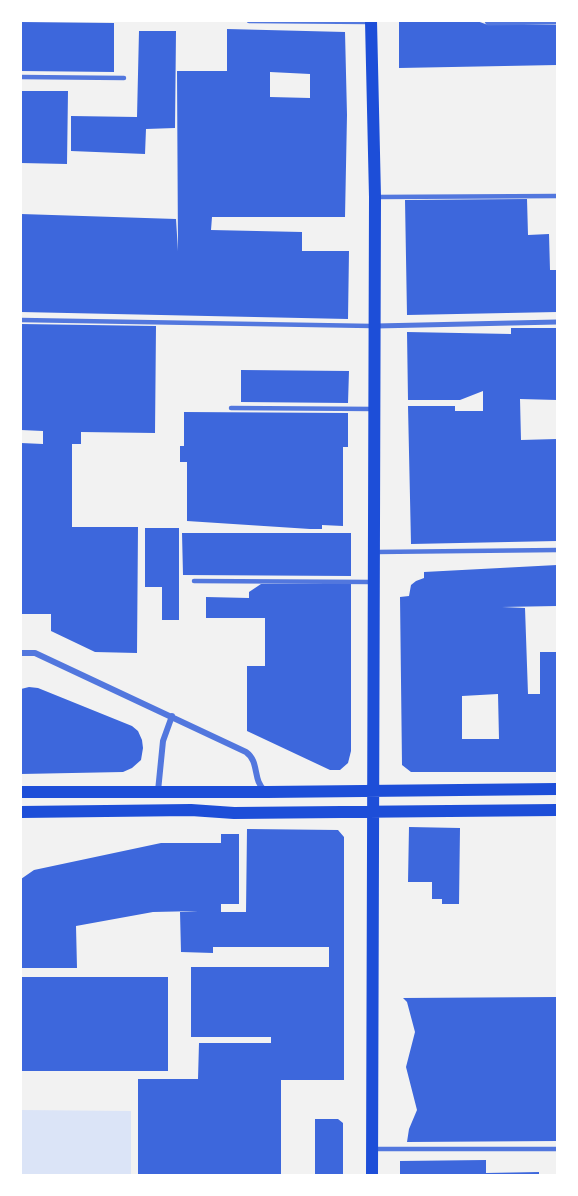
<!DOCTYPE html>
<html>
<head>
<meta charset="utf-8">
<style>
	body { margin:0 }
	#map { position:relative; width:578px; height:1196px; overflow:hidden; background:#f2f2f2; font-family:"Playfair Display",serif }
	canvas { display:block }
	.frame { position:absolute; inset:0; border:22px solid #fff; pointer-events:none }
</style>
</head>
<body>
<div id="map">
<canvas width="578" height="1196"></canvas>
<div class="frame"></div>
</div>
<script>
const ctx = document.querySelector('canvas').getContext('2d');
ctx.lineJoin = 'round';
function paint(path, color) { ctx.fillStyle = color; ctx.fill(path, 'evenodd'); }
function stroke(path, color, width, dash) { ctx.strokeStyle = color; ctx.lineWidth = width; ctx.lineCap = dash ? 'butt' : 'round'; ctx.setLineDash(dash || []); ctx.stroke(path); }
const green = new Path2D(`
	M21,1110L131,1111V1175H21Z`);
const building = new Path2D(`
	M399,21H477L488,25H557V65L399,68Z
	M21,22L114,23V72L21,71Z
	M227,29L345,32L347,115L345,217H212L211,230L302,232V251H349L348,319L21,312V214L176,219L178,251L177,71H227ZM270,72L310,74V98L270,97Z
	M139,31H176L175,128L146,129L145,154L71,151V116L137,117Z
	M21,91H68L67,164L21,163Z
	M527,199L528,235L549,234L550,270H557V312L407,315L405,200Z
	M21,324L156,326L155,433L81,432V444H72V527H138L137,653L95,652L51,631V614H21V443L43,444V431L21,430Z
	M511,328H557V400L520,399L521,440L557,439V541L411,544L408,406H455V411H483V391L460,400H408L407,332L511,334Z
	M241,370L349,371L348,403L241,402Z
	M184,412L348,413V447H343V526L322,525V529H310L187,521V462H180V446H184Z
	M145,528H179V620H162V587H145Z
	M182,533H351V576L183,575Z
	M557,565V606L502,607L525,608L528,694H540V652H557V772H411L402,765L400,597L409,596L411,585L416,581L424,578V572ZM498,694L499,739H462V696Z
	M261,584H351V751L348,763L340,770H330L247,731V666H265V618H206V597L249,598V592Z
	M29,687L38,688L132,726L138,731L142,740L143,748L141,760L132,768L123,772L21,774V689Z
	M409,827L460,828L459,904H442V899H432V882H408Z
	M247,829L338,830L344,837V1080H281V1175H138V1079H198L199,1043H271V1037H191V967H329V947H213V953L181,952L180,912L198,911L153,912L76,926L77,968H21V879L34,870L161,843H221V834H239V904H221V912H246Z
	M21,977H168V1071H21Z
	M557,997V1141L407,1142L409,1129L417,1110L406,1067L415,1032L407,1002L403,998Z
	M315,1119H338L343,1123V1175H315Z
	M486,1160V1173L539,1172V1175H400V1161Z`);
const service = new Path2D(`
	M249,21L369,22
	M21,77L124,78
	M377,197L557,196
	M21,320L372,326
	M231,408L374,409
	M376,552L557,550
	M194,581L373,582
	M374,1149H557`);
const pedestrian = new Path2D(`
	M487,21L488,23L557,22
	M376,326L557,322`);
const minor = new Path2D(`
	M21,653H35L246,752C260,762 252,780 265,791
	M158,791L163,741L172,716`);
const secondary = new Path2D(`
	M371,21L375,197L372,1175
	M21,792H267L557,789
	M21,812L191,810L234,813L557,810`);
paint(green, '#dbe4f7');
paint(building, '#3d67dc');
stroke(service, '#5277de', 4.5);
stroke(pedestrian, '#5277de', 5);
stroke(minor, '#5277de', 6);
stroke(secondary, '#1d4ed8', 12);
</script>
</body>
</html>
